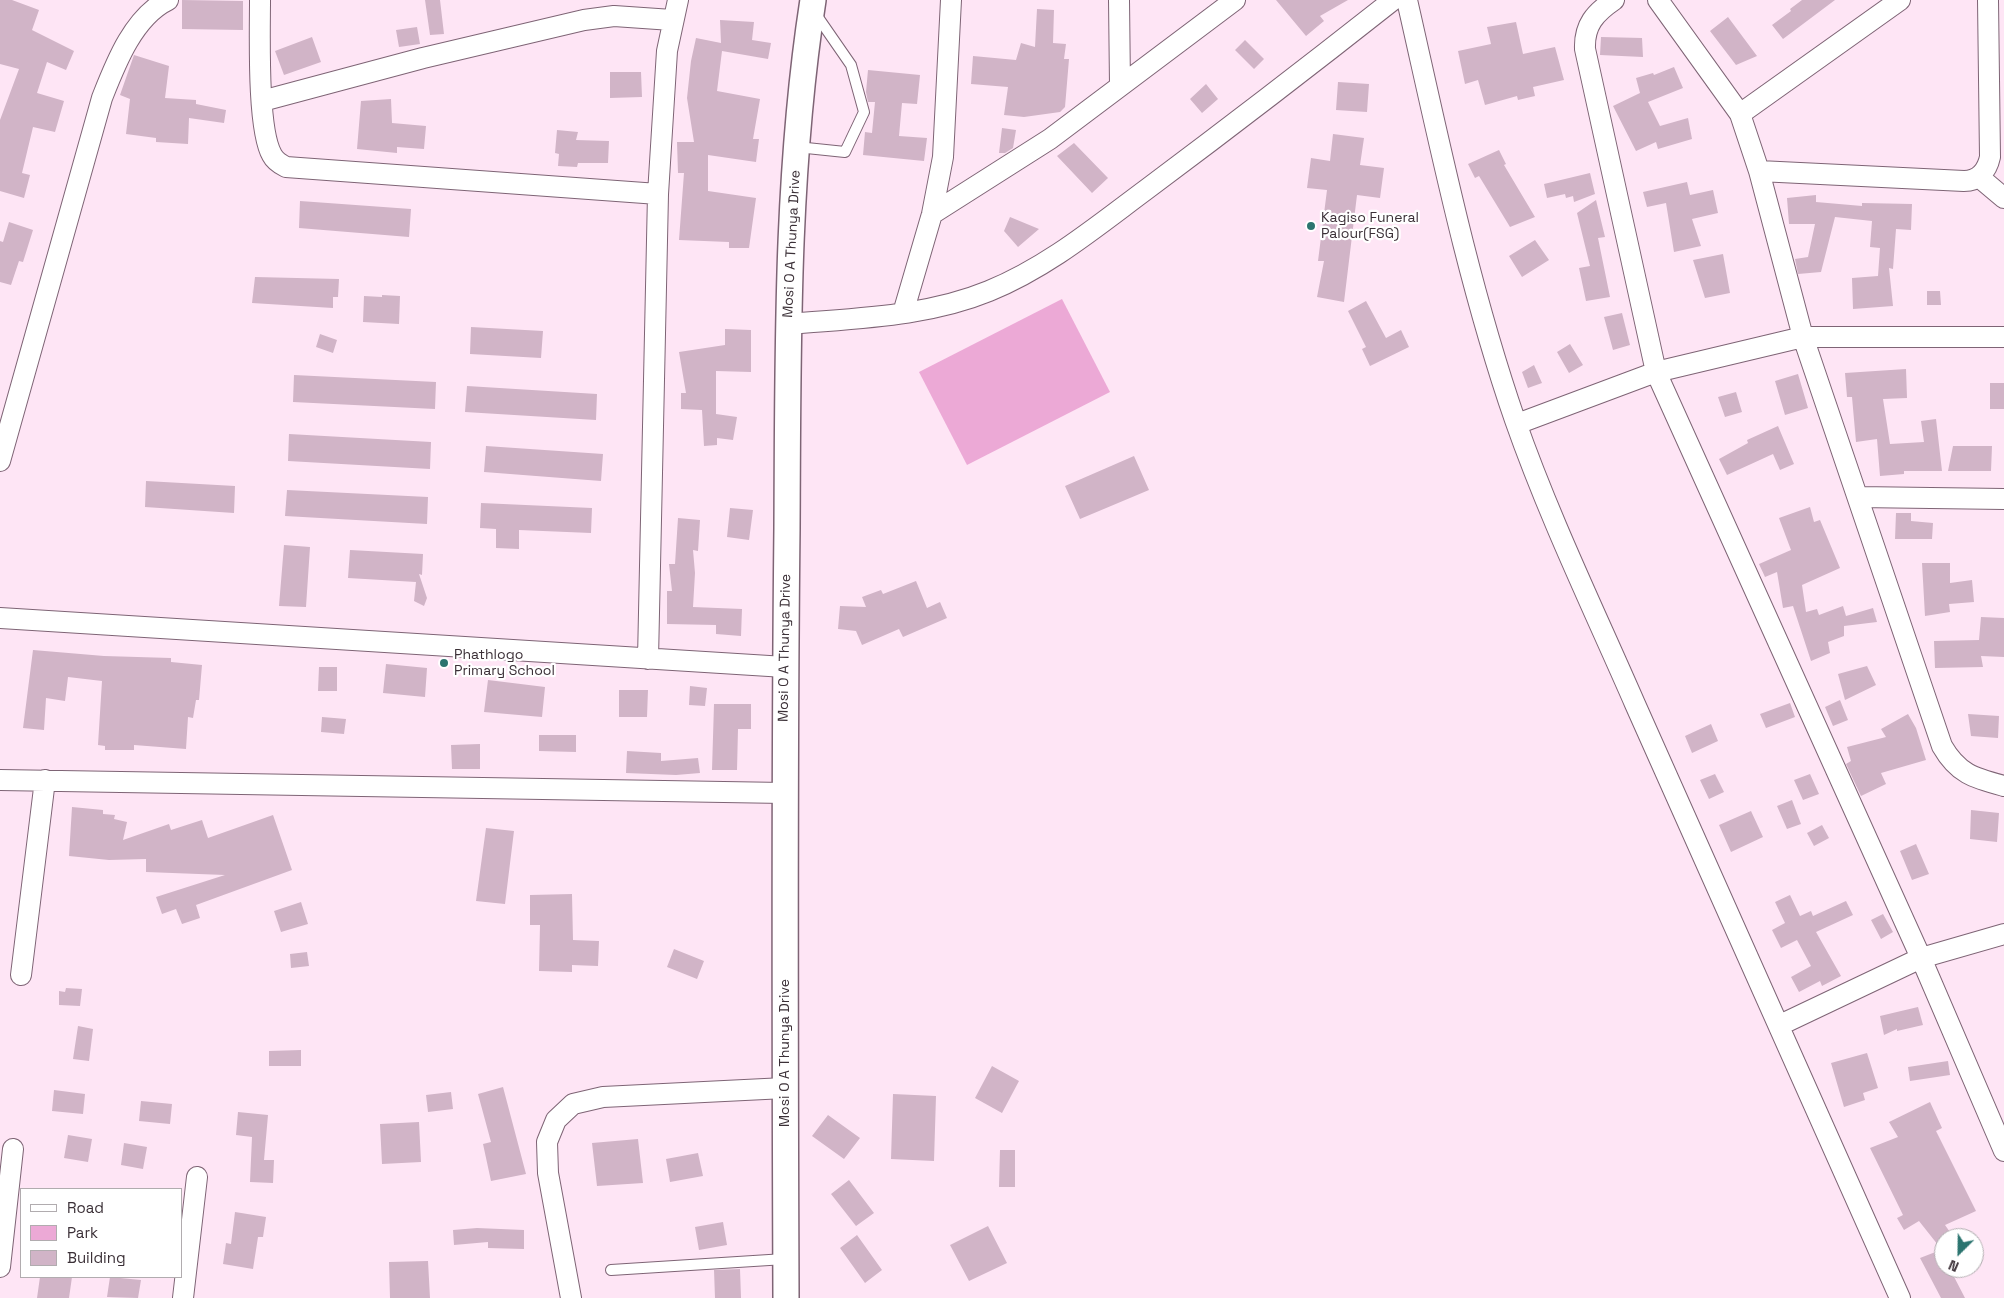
<!DOCTYPE html>
<html>
<head>
<meta charset="utf-8">
<style>
	body { margin:0 }
	#map { position:relative; width:2004px; height:1298px; overflow:hidden; background:#fee5f5; font-family:"Space Grotesk",sans-serif }
	canvas { display:block }
	.legend { position:absolute; left:20px; top:1188px; width:162px; height:90px; box-sizing:border-box; background:#fff; border:1px solid #b1acaf; margin:0; padding:6px 9px; list-style:none; font-size:15px; color:#3b3037 }
	.legend li { display:flex; align-items:center; gap:10px; height:25px }
	.legend b { width:25px; border:1px solid #b1acaf }
	.north { position:absolute; left:1934px; top:1228px; width:50px; height:50px; box-sizing:border-box; background:#fff; border:1px solid #b1acaf; border-radius:50%; rotate:203deg; font-size:14px; font-weight:700; line-height:20px; text-align:center; color:#3b3037 }
	.north::after { content:''; display:block; margin:auto; width:18px; height:22px; background:#2b746f; clip-path:polygon(50% 0,100% 100%,50% 72%,0 100%) }
</style>
</head>
<body>
<div id="map">
<canvas width="2004" height="1298"></canvas>
<ul class="legend">
<li><b style="height:6px;background:#fff"></b>Road</li>
<li><b style="height:14px;background:#eca9d6"></b>Park</li>
<li><b style="height:14px;background:#d1b4c7"></b>Building</li>
</ul>
<div class="north">N</div>
</div>
<script>
const ctx = document.querySelector('canvas').getContext('2d');
ctx.lineJoin = 'round';
function paint(path, color) { ctx.fillStyle = color; ctx.fill(path, 'evenodd'); }
function stroke(path, color, width, dash) { ctx.strokeStyle = color; ctx.lineWidth = width; ctx.lineCap = dash ? 'butt' : 'round'; ctx.setLineDash(dash || []); ctx.stroke(path); }
function write(font, color, halo, rows, align = 'center') {
  ctx.font = font + ' "Space Grotesk",sans-serif'; ctx.lineWidth = 4.5; ctx.setLineDash([]); ctx.textBaseline = 'middle'; ctx.strokeStyle = halo; ctx.fillStyle = color; for (const [text, x, y, turn = 0] of rows) {
    ctx.save(); ctx.translate(x, y); ctx.rotate((+turn || 0) * Math.PI / 180); ctx.textAlign = isNaN(turn) ? turn : align; if (halo) ctx.strokeText(text, 0, 0); ctx.fillText(text, 0, 0); ctx.restore();
  }
}
const green = new Path2D(`
	M1062,299L1110,392L967,465L919,372Z`);
const building = new Path2D(`
	M0,0H12L39,10L32,30L74,51L66,70L47,62L37,93L64,101L55,132L33,127L22,173L30,175L24,198L0,191V120L19,69L0,64Z
	M182,0L243,1V30L182,29Z
	M425,0H440L444,34L430,35Z
	M1276,0H1348L1320,16L1324,21L1306,36Z
	M1802,0H1835L1783,39L1772,25L1791,11L1790,9Z
	M1037,9L1054,10L1053,43L1066,44L1064,59H1069L1065,107L1060,112L1024,117L1004,115L1008,87L971,84L973,56L1016,60L1021,43L1035,47Z
	M1728,17L1757,56L1736,65L1710,31Z
	M720,20L754,22L752,40L771,43L768,59L722,51L717,91L760,99L753,139H759L756,162L708,155V191L756,198L749,248H729V242L679,240L684,173H678L677,142H694L687,98L691,61L696,38L721,43Z
	M1516,22L1523,54L1555,47L1564,80L1533,87L1535,96L1518,100L1517,96L1485,105L1478,80L1465,84L1458,51L1491,44L1487,27Z
	M417,27L420,44L399,47L396,30Z
	M312,37L321,62L284,75L275,51Z
	M1601,37L1642,38L1643,57L1600,55Z
	M1245,40L1264,59L1254,69L1235,50Z
	M134,55L169,66L165,98L196,100V104L226,110L224,123L189,118L188,144L156,142V138L126,134L130,99L120,95Z
	M1674,67L1683,88L1648,102L1660,126L1688,118L1692,139L1658,149L1656,142L1636,151L1613,106L1640,93L1636,78L1653,73L1654,75Z
	M868,70L920,75L917,104L902,103L899,136L927,138L924,161L863,155L865,132L872,133L875,102H868L866,92Z
	M610,72H641L642,97L610,98Z
	M1338,82L1369,84L1367,112L1336,110Z
	M1206,84L1218,99L1202,113L1190,99Z
	M391,99L392,123L426,126L424,149L397,147V153L357,149L361,101Z
	M1002,128L1016,130L1013,148L1005,153H999Z
	M557,130L578,132L576,140L609,141L608,163H578L577,167L558,166L559,154L555,153Z
	M1333,134L1364,138L1360,165L1384,168L1380,198L1357,195L1344,302L1317,297L1324,261H1318L1327,190L1307,188L1311,158L1330,161Z
	M1074,143L1108,178L1092,193L1057,156Z
	M1499,150L1506,164L1504,165L1535,217L1510,227L1479,176L1475,178L1468,164Z
	M1590,173L1595,194L1574,202L1573,196L1566,198L1565,194L1547,198L1544,184Z
	M1687,182L1690,195L1713,190L1718,213L1692,219L1701,246L1674,252L1666,203L1647,207L1643,192Z
	M1816,195V202L1862,206V203L1912,204L1911,230L1896,229L1893,269L1889,268L1893,306L1853,309L1852,278L1878,276L1880,248L1870,247L1872,221L1835,217L1821,272L1798,274L1795,259L1808,257L1815,224H1789L1787,198Z
	M1596,200L1605,237L1598,238L1610,297L1586,301L1579,268L1590,266L1577,213Z
	M300,201L411,209L409,237L299,228Z
	M1010,217L1039,229L1018,247L1004,231Z
	M9,222L33,230L23,262L19,261L11,285L0,282V241L3,242Z
	M1535,240L1549,260L1522,277L1509,256Z
	M1723,254L1730,293L1705,298L1693,260Z
	M255,277L339,279L338,297H333V308L252,303Z
	M1927,291H1940L1941,305H1927Z
	M382,295L400,296L399,324L363,322L364,296L382,297Z
	M1366,301L1386,338L1401,330L1409,347L1370,366L1362,349L1366,347L1348,311Z
	M1622,313L1630,345L1613,350L1604,317Z
	M471,327L543,331L541,358L470,354Z
	M725,329L751,330V372L716,371V414L737,417L733,440L717,438V445L704,446L702,410L681,409V393H686L679,352L725,345Z
	M320,334L337,340L333,353L316,347Z
	M1570,344L1583,365L1569,373L1557,352Z
	M1534,365L1542,383L1528,388L1522,372Z
	M1906,369L1907,398L1883,399L1890,444L1924,442L1921,421L1936,419L1942,471H1904V474L1880,476L1877,439L1856,442L1852,397H1847L1845,373Z
	M1798,374L1808,408L1785,415L1775,381Z
	M294,375L436,382L435,409L293,402Z
	M1990,383H2004V409H1990Z
	M467,386L597,394L596,420L465,412Z
	M1736,392L1742,412L1725,417L1718,397Z
	M1778,426L1794,464L1780,470L1773,454L1727,475L1719,459L1748,443L1747,440Z
	M289,434L431,442L430,469L288,461Z
	M486,446L603,454L601,481L484,472Z
	M1953,446H1992L1991,471H1948Z
	M1134,456L1149,490L1080,519L1065,486Z
	M146,481L235,486L234,513L145,507Z
	M287,490L428,497L427,524L285,516Z
	M481,503L592,508L591,533L519,530V549L496,548V529L480,528Z
	M1810,507L1814,522L1820,520L1840,568L1802,585L1806,612L1817,609L1819,615L1843,606L1846,616L1873,608L1877,622L1844,626V636L1828,642L1830,653L1811,661L1793,606L1783,608L1777,572L1765,577L1759,564L1791,550L1779,518Z
	M730,508L753,510L749,540L727,537Z
	M1896,513H1911V521L1933,523L1932,539H1895Z
	M678,518L700,520L698,551L693,550L695,573L693,607L742,609L741,636L716,634V625L667,624V591H672L669,564H675Z
	M284,545L310,547L306,607L279,606Z
	M350,550L423,554L422,575L419,574L427,598L424,606L414,601L416,582L348,578Z
	M1922,563H1950V583L1972,580L1974,602L1949,604L1950,612L1925,616Z
	M916,581L927,608L940,602L947,618L903,637L899,629L862,645L856,631L838,629L840,606L866,607L862,597L881,590L883,594Z
	M1981,617L2004,618V657L1981,656L1983,667L1935,668L1934,641L1979,640Z
	M33,650L104,656L171,658V662L202,665L199,700H196L193,718L188,717L186,749L134,745V750H105V746L98,745L102,681L68,677L65,701L46,698L44,730L23,728Z
	M386,664L427,668L425,697L383,693Z
	M1867,666L1876,685L1845,700L1838,674Z
	M319,667H337V691H318Z
	M488,680L545,687L542,717L484,712Z
	M690,686L707,688L705,706L689,705Z
	M619,690H648L647,717H619Z
	M1840,700L1848,720L1833,726L1825,707Z
	M1790,703L1795,717L1766,728L1760,714Z
	M714,704H751V729H738L737,770H712Z
	M1908,714L1916,728L1926,760L1881,773L1886,784L1861,796L1846,764L1851,761L1847,747L1886,737L1881,729Z
	M1968,714L1999,716L1998,738L1971,736Z
	M322,717L346,719L344,734L321,732Z
	M1711,724L1718,741L1692,753L1685,736Z
	M539,735H576V752L539,751Z
	M480,744V769H452L451,745Z
	M627,751L661,753V761L698,758L700,773L676,775L626,773Z
	M1715,774L1724,792L1709,799L1700,780Z
	M1810,774L1819,794L1803,800L1794,780Z
	M1792,800L1801,824L1787,829L1777,806Z
	M72,807L103,810V814L115,815L114,819L127,822L123,840L169,824L171,830L202,820L208,838L273,815L292,870L196,905L200,918L182,924L176,909L162,914L156,897L225,875L146,872V859L109,860L69,856Z
	M1971,810L1999,813L1997,842L1970,839Z
	M1751,811L1763,837L1731,852L1719,825Z
	M1822,825L1829,838L1814,846L1807,833Z
	M486,828L514,831L505,904L476,901Z
	M1916,844L1929,874L1912,880L1900,851Z
	M572,894L573,940L599,941L598,966L572,965V972L539,971L540,925H530V895Z
	M1790,895L1800,916L1811,911L1813,916L1846,901L1853,915L1816,932L1841,976L1822,986L1820,981L1799,992L1791,977L1811,966L1797,940L1781,948L1772,930L1785,923L1775,902Z
	M301,902L308,924L281,932L274,911Z
	M1883,914L1893,932L1881,939L1871,920Z
	M674,949L704,961L697,979L667,967Z
	M307,952L309,966L291,968L290,954Z
	M66,988L82,989L80,1006L59,1005V991L65,992Z
	M1918,1007L1923,1025L1897,1031V1029L1884,1035L1880,1016Z
	M78,1026L93,1029L89,1061L73,1059Z
	M301,1050V1066H269V1051Z
	M1867,1053L1878,1088L1863,1093L1865,1100L1844,1107L1831,1063Z
	M1948,1061L1950,1075L1910,1081L1908,1067Z
	M992,1066L1019,1081L1002,1113L975,1098Z
	M503,1087L526,1174L491,1181L483,1144L491,1142L478,1094Z
	M54,1090L85,1094L83,1114L52,1111Z
	M451,1092L453,1109L428,1112L426,1095Z
	M893,1094L936,1096L934,1161L891,1159Z
	M141,1101L172,1104L170,1124L139,1121Z
	M1930,1102L1942,1128L1936,1131L1976,1211L1945,1225L1952,1235L1944,1238V1241L1938,1245L1919,1221L1904,1230L1897,1218L1903,1215L1870,1148L1898,1137L1889,1122Z
	M238,1112L268,1115L264,1160H274L273,1183L250,1182L252,1137L236,1135Z
	M828,1115L860,1138L844,1159L812,1136Z
	M419,1122L421,1162L382,1164L380,1124Z
	M68,1135L92,1139L88,1162L64,1158Z
	M638,1139L643,1183L597,1186L592,1143Z
	M124,1143L147,1147L143,1169L121,1165Z
	M1000,1150H1015V1187H999Z
	M698,1153L703,1176L670,1182L666,1159Z
	M849,1180L874,1213L856,1226L831,1194Z
	M235,1212L266,1217L263,1237H258L253,1269L223,1264L226,1243L231,1244Z
	M723,1222L727,1245L699,1250L695,1227Z
	M988,1226L1007,1263L969,1281L950,1245Z
	M477,1228L524,1230V1249L488,1248V1242L454,1245L453,1230Z
	M857,1235L882,1270L865,1283L840,1248Z
	M1938,1251L1944,1268L1947,1273L1951,1271L1965,1298H1941L1920,1258Z
	M428,1261L430,1298H390L389,1262Z
	M740,1269L741,1298H715L714,1270Z
	M40,1277H72L69,1298H37Z
	M110,1277L141,1280L138,1298L107,1297Z`);
const service = new Path2D(`
	M797,147L845,152L864,112L851,65L815,13
	M611,1270L785,1259`);
const minor = new Path2D(`
	M260,0C260,33 257,129 272,155C275,161 280,164 286,167L658,194
	M1119,0L1120,85
	M1407,0C1439,141 1468,284 1515,420C1549,517 1594,610 1635,704C1722,903 1813,1100 1900,1298
	M1614,0C1595,13 1584,25 1585,49L1656,372L1921,958L2004,1151
	M1658,0L1740,114L1759,171L1803,337L1942,746C1958,774 1974,778 2004,786
	M262,101L423,58L584,20L614,16L672,20
	M1740,114L1900,0
	M1759,171L1964,181C1978,181 1987,171 1990,157L1988,0
	M1979,177L2004,198
	M932,214L1050,139L1235,0
	M903,313L932,214L943,157L951,0
	M789,324C855,318 926,317 989,291C1048,267 1097,226 1147,189C1230,127 1312,64 1393,0
	M1517,424L1656,372L1803,337H2004
	M0,461L102,98C115,65 133,17 168,0
	M1858,497L2004,499
	M0,618L785,667
	M648,659L658,194L667,51L678,0
	M0,780L784,793
	M21,975L45,780
	M1780,1025L1921,958L2004,934
	M0,1267L13,1149
	M183,1298L197,1177
	M571,1298L548,1173L547,1142L556,1120L573,1104L603,1097L785,1088`);
const tertiary = new Path2D(`
	M786,1298C785,1041 784,785 787,528C788,352 786,174 813,0`);
const markers = [
	[1311,226,5,"#2b746f"],
	[444,663,5,"#2b746f"]
];
const poiNames = [
	["Kagiso Funeral",1321,218],
	["Palour(FSG)",1321,234],
	["Phathlogo",454,655],
	["Primary School",454,671]
];
const streetNames = [
	["Mosi O A Thunya Drive",792,244,-87],
	["Mosi O A Thunya Drive",785,648,-89],
	["Mosi O A Thunya Drive",785,1053,-90]
];
paint(green, '#eca9d6');
paint(building, '#d1b4c7');
stroke(service, '#7e6475', 12);
stroke(minor, '#7e6475', 22);
stroke(tertiary, '#7e6475', 28);
stroke(service, '#fff', 10);
stroke(minor, '#fff', 20);
stroke(tertiary, '#fff', 25);
for (const [x, y, r, color] of markers) { const dot = new Path2D(); dot.arc(x, y, r, 0, 2 * Math.PI); ctx.fillStyle = color; ctx.fill(dot); stroke(dot, '#fff', 2); }
write('14px', '#3b3037', '#fff', poiNames, 'left');
write('14px', '#3b3037', '#fff', streetNames);
</script>
</body>
</html>
